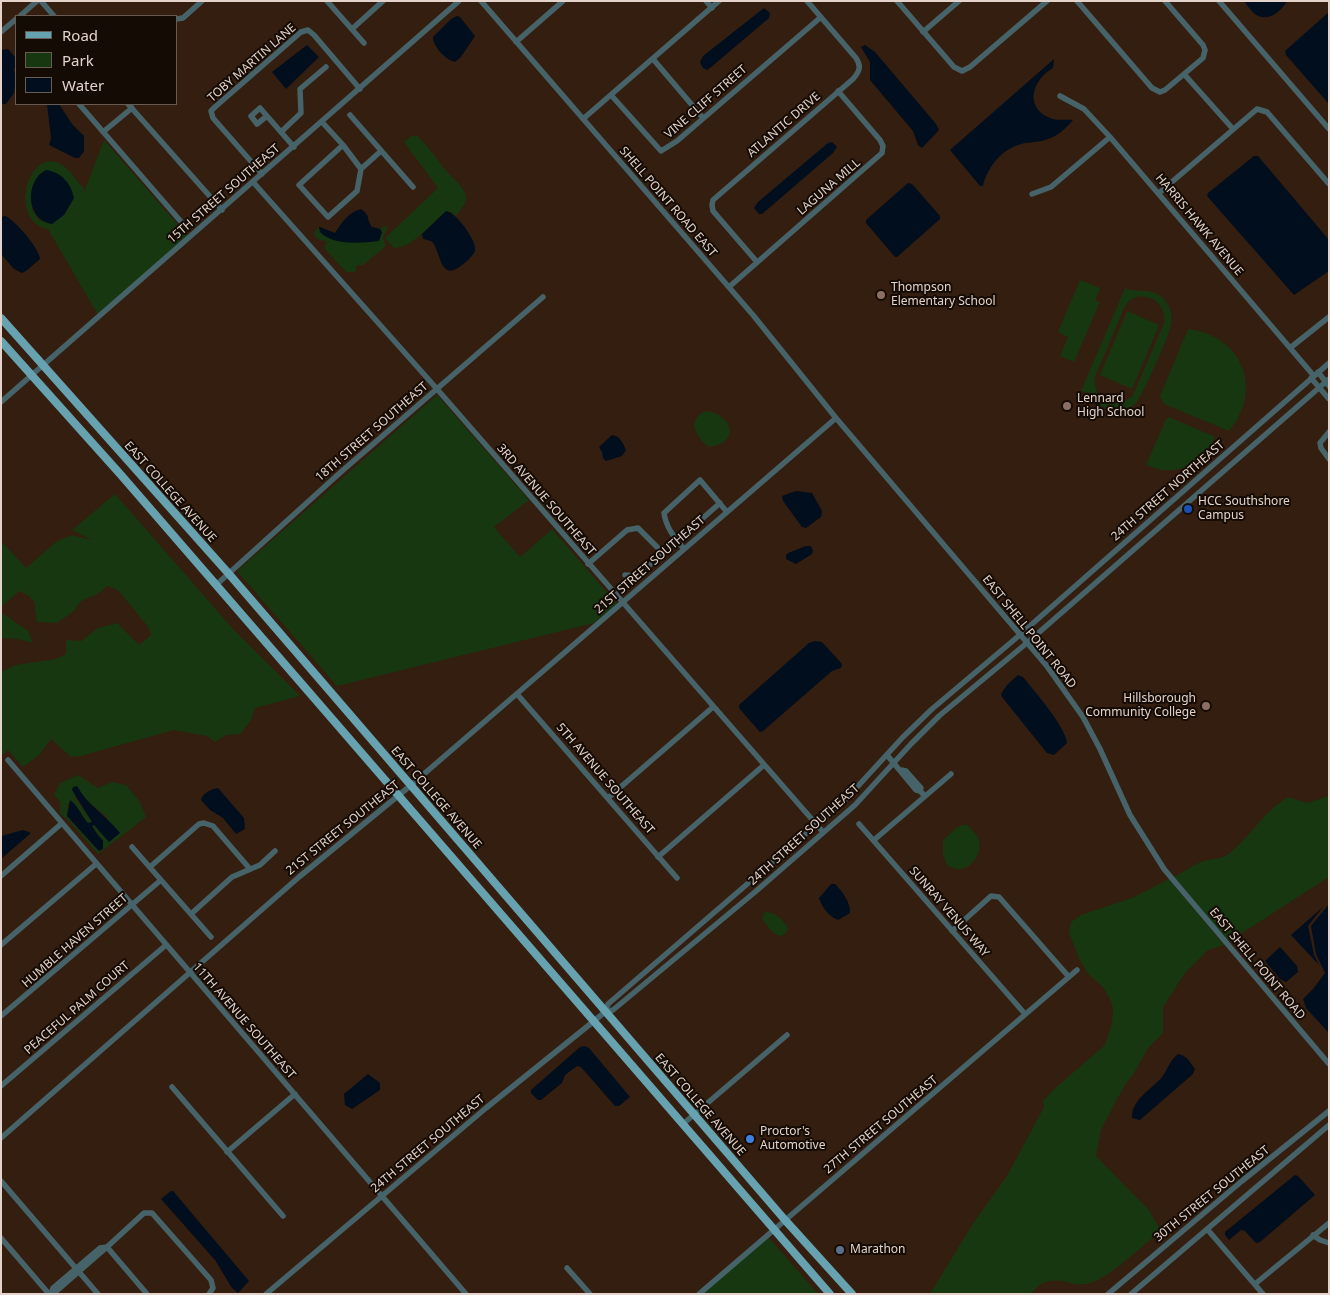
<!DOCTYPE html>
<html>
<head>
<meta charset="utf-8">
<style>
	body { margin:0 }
	#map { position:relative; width:1330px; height:1295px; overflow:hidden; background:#341e0f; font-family:"Noto Sans",sans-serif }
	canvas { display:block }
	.frame { position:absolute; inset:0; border:2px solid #e3d3ca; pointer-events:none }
	.legend { position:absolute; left:15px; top:15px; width:162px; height:90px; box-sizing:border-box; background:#140b05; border:1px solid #675b54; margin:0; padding:6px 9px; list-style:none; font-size:15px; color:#e3d3ca }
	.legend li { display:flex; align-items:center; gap:10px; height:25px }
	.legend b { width:25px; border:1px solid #675b54 }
</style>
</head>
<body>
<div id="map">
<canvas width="1330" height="1295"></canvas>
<div class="frame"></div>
<ul class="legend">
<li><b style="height:6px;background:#66a2b0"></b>Road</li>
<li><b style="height:14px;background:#173710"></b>Park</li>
<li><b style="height:14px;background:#000e1e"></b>Water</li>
</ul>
</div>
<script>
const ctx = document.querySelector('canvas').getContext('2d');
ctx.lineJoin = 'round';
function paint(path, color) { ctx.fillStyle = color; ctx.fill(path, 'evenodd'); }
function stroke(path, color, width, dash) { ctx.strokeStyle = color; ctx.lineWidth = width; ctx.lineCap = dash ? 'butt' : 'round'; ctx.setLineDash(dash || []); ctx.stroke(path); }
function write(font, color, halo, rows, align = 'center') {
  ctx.font = font + ' "Noto Sans",sans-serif'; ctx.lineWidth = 4; ctx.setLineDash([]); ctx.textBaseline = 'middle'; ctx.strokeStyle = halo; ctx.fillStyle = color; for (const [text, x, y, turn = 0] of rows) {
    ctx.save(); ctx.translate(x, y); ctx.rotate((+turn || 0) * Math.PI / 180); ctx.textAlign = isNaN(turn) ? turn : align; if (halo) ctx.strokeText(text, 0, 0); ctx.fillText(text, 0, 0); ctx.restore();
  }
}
const green = new Path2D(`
	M411,136H418C429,148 438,160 448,173C454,179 463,187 466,195C468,202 460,210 456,216L451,212C431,219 417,247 394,248L385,238L438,188L404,142Z
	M104,140L188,236L98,315L48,229C8,220 27,149 59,163C70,168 75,180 83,187L84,192ZM40,174L73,199L64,215L40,221L32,210V190Z
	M384,226L388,227L383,238L386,246L363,265H357L355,272H346L324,248L327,242C320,238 315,242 314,232L319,227L320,232C339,245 357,243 379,241L382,233L380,229Z
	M1080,280L1100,288L1095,300L1100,302L1074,362L1060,356L1068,337L1058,332Z
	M1125,288C1138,294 1152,286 1164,299C1170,305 1173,315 1171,324C1170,334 1143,394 1137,402C1122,418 1097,410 1089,392L1088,393L1081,391ZM1136,297C1153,294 1166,306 1164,323L1133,395C1117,412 1092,400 1095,377L1124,308L1129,301Z
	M1127,311L1159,325L1132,389L1100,375Z
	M1188,329C1242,335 1264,390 1229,431L1164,404L1160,396Z
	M437,395L529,500L494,527L520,557L552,529L617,604L594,623L337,686L237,571Z
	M707,411C733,415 741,443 709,447C695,438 686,417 707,411Z
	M1169,417L1215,437C1203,466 1175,478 1146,465L1166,419Z
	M115,494L234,630L300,696L255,708L251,720L240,734L226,735L215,742L207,736L174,730L81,756L71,757L51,739L39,755L23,767L8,750L1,756V672L16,665L56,659L66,654V640L81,641L98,628L117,623L139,645L151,635L149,628L118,590L107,586L98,594L81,601L74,611L57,623L37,622L34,601L30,598L31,597L19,591L1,607V541L26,568L56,542L71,535L92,540L72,530Z
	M1,612L28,631L33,643L18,639L1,638Z
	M78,775L98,788L112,782L126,785L140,802L146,817L98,854L69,821L60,814V802L54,795L60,783ZM77,786L84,798L108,818L92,826L103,841L99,851L67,816L68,803H74L88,823L92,822L75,797Z
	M1329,796V877L1228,942L1174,877C1184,872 1194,864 1204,861C1214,858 1222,860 1230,853C1249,837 1267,809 1288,797L1307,803Z
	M962,825H967C971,829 978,834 979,841C982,853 972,870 958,869C954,869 950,867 947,865L943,854V840L956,828Z
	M1169,879L1224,945L1208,950L1185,973L1163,1007V1033L1148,1048L1133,1075L1129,1079L1117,1099L1101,1130L1096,1156L1148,1209L1160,1229L1156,1235C1141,1247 1105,1282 1086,1284C1069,1286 1058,1275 1041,1284C1037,1286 1034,1291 1030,1294H930L972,1225L1007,1176L1044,1107L1043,1101L1053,1090L1105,1045L1112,1023L1113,1008L1110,999L1103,987L1088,974L1079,959L1069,932L1071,922L1081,915L1132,898Z
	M765,912C775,912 783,919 788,928L786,933L781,936C771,934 767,926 762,918Z
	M768,1237L818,1294H702Z`);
const water = new Path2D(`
	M1244,1H1287C1281,12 1267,23 1255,14C1251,11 1247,5 1244,1Z
	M764,8L770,13L769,18L710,68L707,70L703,68L700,62L703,56Z
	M1329,12V104L1286,55L1285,51Z
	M457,16L460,17L475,36L461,57L455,62C446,60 433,47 433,37L451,19Z
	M307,45L319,57L286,89L272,72Z
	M865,45L875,52L936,124L939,130L922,148L918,145L913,131L870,80V62L861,47Z
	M8,49L16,58V65L14,69L16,80L14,93L6,104H1V50Z
	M1054,59L1053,68C1033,79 1023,107 1050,118C1056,121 1066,119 1073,120C1066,128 1058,136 1048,139C1041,142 1033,142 1025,143C1004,147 988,165 983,186H980L950,150Z
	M47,104H59L72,124L84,136V151L79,158H75L49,145L51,138Z
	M832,142L837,147L833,153L762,214H759L754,208L758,202L828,143Z
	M1254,156H1258L1329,240V271L1294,295L1207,196L1208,193Z
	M46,170C61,172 71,183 74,198L64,215L52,224C26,221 24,181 46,170Z
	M908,183L912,184L940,216V219L897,257H895L866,223V220Z
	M361,209C371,216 366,219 372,227L380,229L382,232L379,241C361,243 333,246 320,232L319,227H320L335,233C341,223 349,212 361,209Z
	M446,211C456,212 477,241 475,250C474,256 462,266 456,269C439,278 440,247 431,241C429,240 426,240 423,239L422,234Z
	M5,216C15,220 40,249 40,259L26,271L22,273L14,269L1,254V217Z
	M612,435C620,436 623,443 626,450L622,456L606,461L603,458L602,452L599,447Z
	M796,491L812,493L822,511L821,517L806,528L802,527L783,501L782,496Z
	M806,546H811L813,551L812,554L796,564L786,559V555L788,553Z
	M815,641L822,642L842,664L841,668L832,671L763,731L760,732L739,708V705L809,643Z
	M1018,675L1023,677C1034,691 1066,727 1067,743L1054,755L1047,753L1002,697L1001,694L1007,685Z
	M77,786C87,805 107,816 120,833L109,842L94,825L92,826L97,834L103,841V849L99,851L67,816L70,800C78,805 81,816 88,823L92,822L72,790L73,787Z
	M218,788L244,818L245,829L236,834L223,818L210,810L201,800C203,793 211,789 218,788Z
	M23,830L31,833L1,859V836Z
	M831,884H835C842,891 851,903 850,913L838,920C829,917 822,907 819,898Z
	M1329,904V1033L1306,1008L1303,999L1313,989L1325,973L1316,954L1311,926Z
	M1323,907L1308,926L1314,955L1319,965L1291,935Z
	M1280,947L1297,966L1298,972L1286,982L1280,979L1265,961Z
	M584,1046L589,1048L630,1097L619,1106H615L581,1067L577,1066L565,1075L562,1083L541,1100H538L531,1093V1090L580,1047Z
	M1178,1054C1186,1055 1190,1062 1195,1069L1193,1074L1140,1120L1132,1118C1131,1100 1152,1089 1162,1077C1168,1069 1170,1060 1178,1054Z
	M368,1074L380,1083V1090L352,1109L345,1105L344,1094Z
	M1295,1175L1298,1176L1315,1195L1260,1242L1256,1243L1245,1231L1241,1230L1229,1240L1225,1235V1232Z
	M171,1191H173L249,1281L238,1293L232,1288L215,1260L161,1199Z`);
const minor = new Path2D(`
	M41,1L54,16
	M327,1L364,43
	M481,1L753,315L836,418L1046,665L1083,717L1100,749L1130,815L1164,869L1329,1064
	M706,1L712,8
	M897,1L954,67L962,71L970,67L1047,1
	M1077,1L1152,88L1160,92L1165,90L1203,58L1205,50L1203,45L1165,1
	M1219,1L1329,129
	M20,16L37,1
	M176,19L183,18L202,1
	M352,29L383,1
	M1,32L16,19
	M923,32L959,1
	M516,42L563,1
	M653,59L703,118
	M1184,74L1233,129
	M611,95L661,151L677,141L821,17
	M1060,96L1084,109L1110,137L1314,376
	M79,104L183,224
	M128,104L222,210
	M350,115L413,187
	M267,116L257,124L251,116L260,108L294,147
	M583,119L719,1
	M322,122L343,145L361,169L357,191L328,217L299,185L343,145
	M103,132L132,108
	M281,132L301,113L300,89L326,67
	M361,169L381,151
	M262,174L213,118L211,111L215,107L301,32L308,30L314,35L360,89
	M253,182L437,389L823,832
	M1159,193L1257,109L1267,112L1329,184
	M1032,194L1051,187L1110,137
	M757,262L713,211L712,205L713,200L853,79C859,72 862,67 856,58L807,1
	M729,287L882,153L883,146L880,140L838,91
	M1290,348L1329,317
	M1318,372L1329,386
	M1311,378L1329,399
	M1,402L459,1
	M1329,432L1320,443L1321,448L1329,459
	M703,518L720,503
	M684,549C675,538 666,528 664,513L700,480L727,512
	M588,564L627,530L638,528L663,553L637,576L625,575
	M216,585L342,471L543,297
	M517,694L677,878
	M887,755L916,790L920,791L925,796
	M8,760L466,1294
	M901,770L906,771L921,788L920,791
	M608,798L713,707
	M859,824L1025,1014
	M874,840L951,774
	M132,847L211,937
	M658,857L764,765
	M150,867L199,824L204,823L213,826L250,869
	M1,876L61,824
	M191,914L232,877L260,865L275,851
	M952,931L991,896L999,897L1069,977
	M1,945L96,864
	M605,1012L608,1004L847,798L903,737L932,709L1015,639L1329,363
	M1,1016L161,880
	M1,1086L166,945
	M172,1087L283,1216
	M683,1124L787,1035
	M1,1138L299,877L410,786L836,418
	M227,1152L295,1094
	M1,1181L98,1294
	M1207,1229L1263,1294
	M1313,1235L1320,1240L1329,1243
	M1,1238L49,1294
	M567,1268L590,1294
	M1255,1284L1329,1223
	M51,1294L53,1288L100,1248L107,1247L53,1294
	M147,1294L107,1247L144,1213H152L211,1280L213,1288L209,1294
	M266,1294L486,1108L594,1021L605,1012L613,1010L755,892L855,805L911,744L939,716L1028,642L1329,379
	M699,1294L1077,970
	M1108,1294L1242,1181L1329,1111
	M1131,1294L1329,1125`);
const major = new Path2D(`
	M1,318L229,574L785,1220L852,1294
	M1,341L121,475L830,1294`);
const markers = [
	[881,295,5,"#8d6e63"],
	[1067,406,5,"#8d6e63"],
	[1188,509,5,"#1a4fb4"],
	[1206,706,5,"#8d6e63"],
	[750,1139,5,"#3f7fe0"],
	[840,1250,5,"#5c6f8a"]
];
const streetNames = [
	["TOBY MARTIN LANE",252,63,-41],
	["VINE CLIFF STREET",706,102,-41],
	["ATLANTIC DRIVE",784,125,-41],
	["LAGUNA MILL",829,187,-41],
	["15TH STREET SOUTHEAST",224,194,-41],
	["SHELL POINT ROAD EAST",668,202,49],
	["HARRIS HAWK AVENUE",1199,225,50],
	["18TH STREET SOUTHEAST",372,432,-41],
	["24TH STREET NORTHEAST",1168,491,-41],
	["EAST COLLEGE AVENUE",170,492,48],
	["3RD AVENUE SOUTHEAST",546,500,49],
	["21ST STREET SOUTHEAST",650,565,-41],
	["EAST SHELL POINT ROAD",1029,632,51],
	["5TH AVENUE SOUTHEAST",605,779,49],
	["EAST COLLEGE AVENUE",436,798,49],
	["21ST STREET SOUTHEAST",343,828,-39],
	["24TH STREET SOUTHEAST",804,835,-42],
	["SUNRAY VENUS WAY",949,912,49],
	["HUMBLE HAVEN STREET",75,941,-41],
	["EAST SHELL POINT ROAD",1257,964,50],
	["PEACEFUL PALM COURT",77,1008,-41],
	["11TH AVENUE SOUTHEAST",244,1021,49],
	["EAST COLLEGE AVENUE",700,1105,49],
	["27TH STREET SOUTHEAST",881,1125,-40],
	["24TH STREET SOUTHEAST",428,1144,-40],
	["30TH STREET SOUTHEAST",1212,1194,-39]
];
const poiNames = [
	["Thompson",891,288],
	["Elementary School",891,302],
	["Lennard",1077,399],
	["High School",1077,413],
	["HCC Southshore",1198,502],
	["Campus",1198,516],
	["Hillsborough",1196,699,"right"],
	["Community College",1196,713,"right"],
	["Proctor's",760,1132],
	["Automotive",760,1146],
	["Marathon",850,1250]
];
paint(green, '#173710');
paint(water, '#000e1e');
stroke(minor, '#47636a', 5.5);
stroke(major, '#66a2b0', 8);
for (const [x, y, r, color] of markers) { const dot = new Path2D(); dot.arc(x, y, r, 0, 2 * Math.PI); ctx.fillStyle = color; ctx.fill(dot); stroke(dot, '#140b05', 2); }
write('12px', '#e3d3ca', '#140b05', streetNames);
write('12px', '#e3d3ca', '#140b05', poiNames, 'left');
</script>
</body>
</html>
